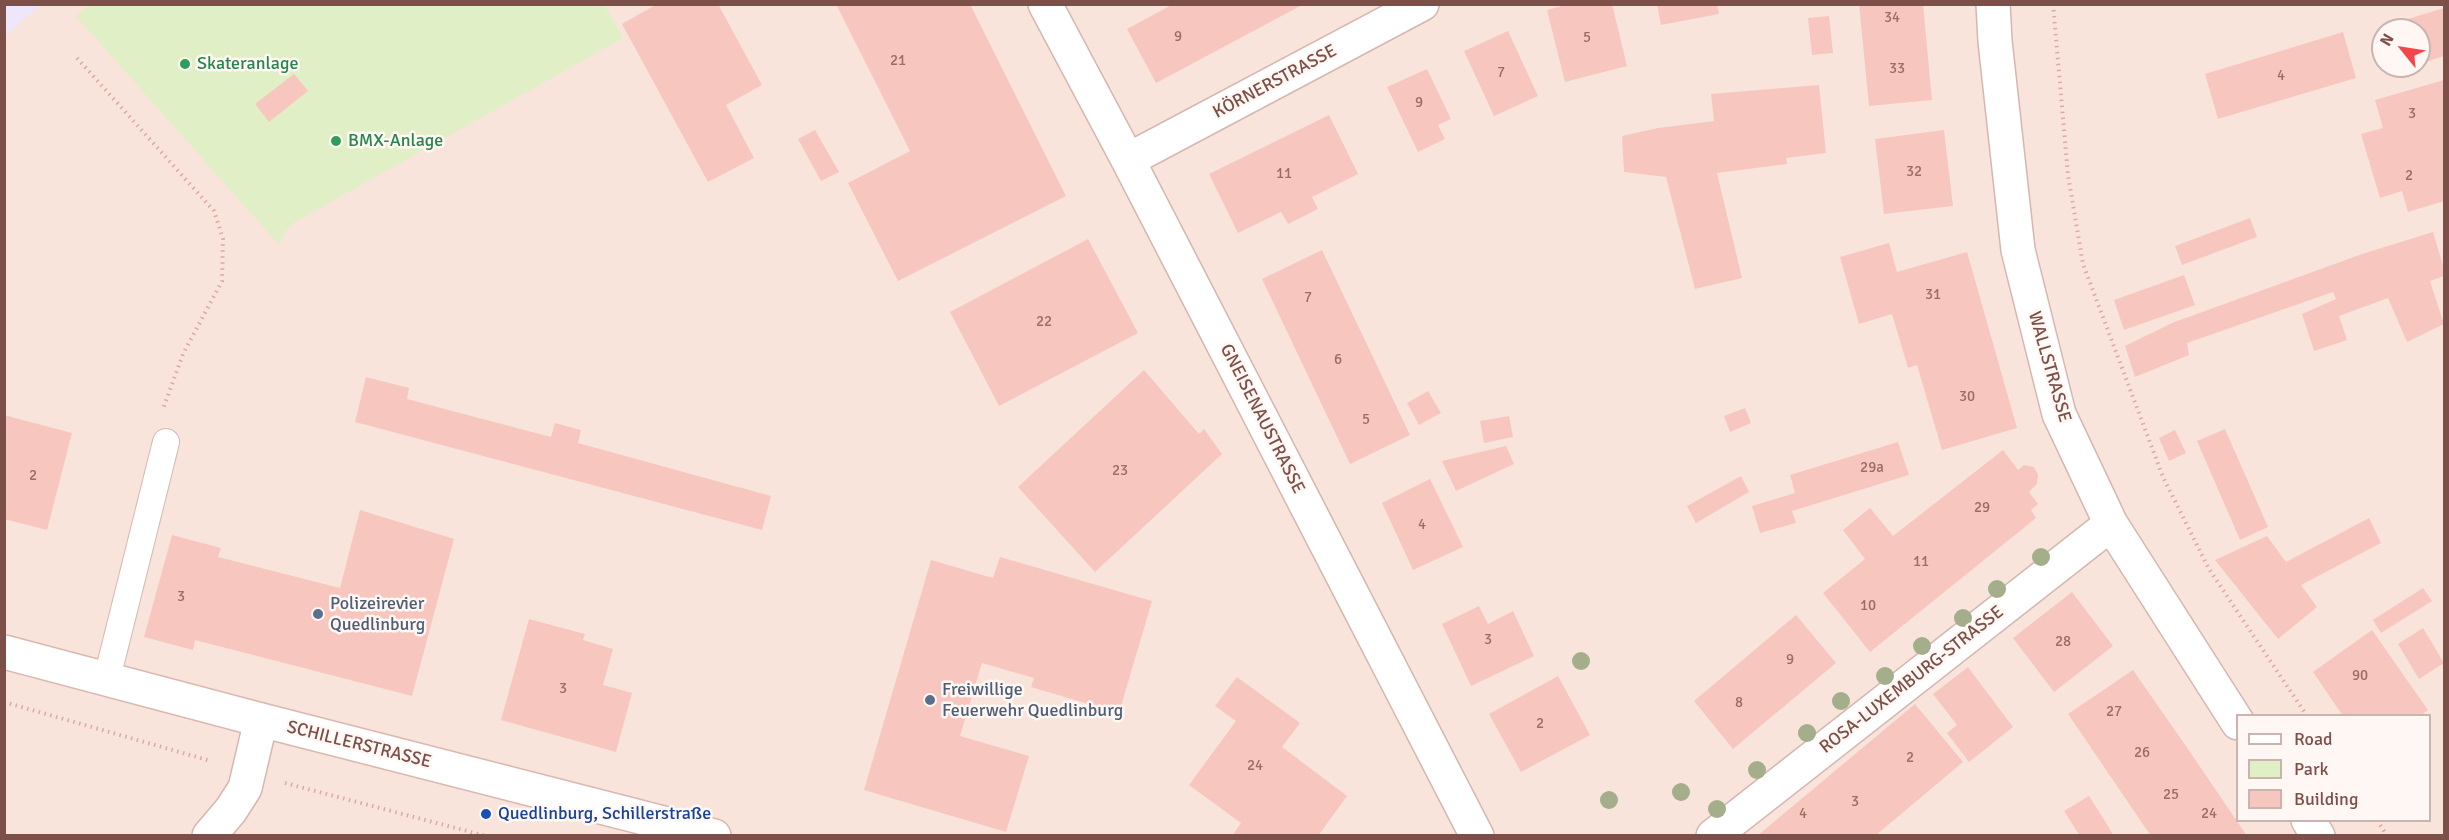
<!DOCTYPE html>
<html>
<head>
<meta charset="utf-8">
<style>
	body { margin:0 }
	#map { position:relative; width:2449px; height:840px; overflow:hidden; background:#fef2eb; font-family:Signika,sans-serif }
	canvas { display:block }
	.frame { position:absolute; inset:0; border:6px solid #7d4f49; pointer-events:none }
	.legend { position:absolute; left:2236px; top:714px; width:195px; height:108px; box-sizing:border-box; background:#fff7f3; border:2px solid #cbb4af; margin:0; padding:8px 10px; list-style:none; font-size:18px; color:#7d4f49 }
	.legend li { display:flex; align-items:center; gap:12px; height:30px }
	.legend b { width:30px; border:2px solid #cbb4af }
	.north { position:absolute; left:2371px; top:18px; width:60px; height:60px; box-sizing:border-box; background:#fff7f3; border:2px solid #cbb4af; border-radius:50%; rotate:300deg; font-size:16px; font-weight:700; line-height:24px; text-align:center; color:#7d4f49 }
	.north::after { content:''; display:block; margin:auto; width:21px; height:27px; background:#f3454b; clip-path:polygon(50% 0,100% 100%,50% 72%,0 100%) }
</style>
</head>
<body>
<div id="map">
<canvas width="2449" height="840"></canvas>
<div class="frame"></div>
<ul class="legend">
<li><b style="height:8px;background:#fff"></b>Road</li>
<li><b style="height:16px;background:#e1efc6"></b>Park</li>
<li><b style="height:16px;background:#f7c7bf"></b>Building</li>
</ul>
<div class="north">N</div>
</div>
<script>
const ctx = document.querySelector('canvas').getContext('2d');
ctx.lineJoin = 'round';
function paint(path, color) { ctx.fillStyle = color; ctx.fill(path, 'evenodd'); }
function stroke(path, color, width, dash) { ctx.strokeStyle = color; ctx.lineWidth = width; ctx.lineCap = dash ? 'butt' : 'round'; ctx.setLineDash(dash || []); ctx.stroke(path); }
function write(font, color, halo, rows, align = 'center') {
  ctx.font = font + ' Signika,sans-serif'; ctx.lineWidth = 5; ctx.setLineDash([]); ctx.textBaseline = 'middle'; ctx.strokeStyle = halo; ctx.fillStyle = color; for (const [text, x, y, turn = 0] of rows) {
    ctx.save(); ctx.translate(x, y); ctx.rotate((+turn || 0) * Math.PI / 180); ctx.textAlign = isNaN(turn) ? turn : align; if (halo) ctx.strokeText(text, 0, 0); ctx.fillText(text, 0, 0); ctx.restore();
  }
}
const residential = new Path2D(`
	M5,5H2444V835H5ZM2383,30H2419V66H2383ZM2238,716H2430V820H2238Z`);
const education = new Path2D(`
	M5,4H40V5L5,36Z`);
const green = new Path2D(`
	M91,4H604L623,38L290,225L278,244L76,16Z`);
const building = new Path2D(`
	M657,4H718L762,85L726,105L754,158L708,182L622,24Z
	M836,4H970L1066,196L898,281L848,183L910,151Z
	M1173,4H1304L1156,83L1127,29Z
	M1569,4H1612L1627,66L1565,82L1547,10Z
	M1657,4H1717L1719,14L1661,25Z
	M1859,4H1923L1932,100L1869,106Z
	M2444,8V56L2419,64V30H2401L2398,22Z
	M1829,16L1833,53L1812,55L1808,18Z
	M1508,31L1538,96L1494,116L1464,51Z
	M2343,32L2356,78L2218,119L2205,74Z
	M1427,69L1451,119L1438,125L1445,139L1418,152L1387,87Z
	M294,74L308,91L269,122L255,104Z
	M2444,80V201L2408,212L2402,191L2380,198L2361,134L2383,128L2375,100Z
	M1819,85L1826,153L1786,158L1787,164L1717,173L1742,278L1695,289L1666,177L1624,172L1622,136L1658,128L1714,121L1711,94Z
	M1329,115L1358,174L1312,197L1318,209L1288,224L1281,212L1238,233L1209,174Z
	M815,130L839,172L821,181L798,139Z
	M1944,130L1953,206L1884,214L1875,139Z
	M2250,218L2257,237L2182,265L2175,246Z
	M2433,232L2444,269V276L2430,281L2444,324L2407,342L2388,298L2339,316L2347,340L2314,351L2302,314L2336,299L2333,292L2187,343L2189,355L2135,377L2125,346L2172,323L2362,254Z
	M1088,239L1138,333L999,406L950,312Z
	M1889,243L1897,272L1967,252L2017,428L1942,450L1917,365L1908,368L1892,314L1859,324L1840,257Z
	M1322,250L1410,435L1350,464L1262,279Z
	M2184,275L2195,305L2124,330L2114,300Z
	M1144,370L1199,434L1204,429L1222,454L1095,572L1018,487Z
	M366,377L409,388L407,399L551,437L555,423L581,430L578,443L771,496L762,530L355,422Z
	M1428,391L1441,413L1419,425L1407,403Z
	M1745,408L1751,423L1730,432L1724,416Z
	M4,415L72,433L47,530L4,519Z
	M1509,416L1513,437L1484,443L1480,421Z
	M2225,429L2268,527L2240,540L2197,441Z
	M2175,430L2186,453L2169,461L2159,438Z
	M1898,442L1909,475L1792,511L1796,523L1760,533L1752,506L1795,493L1790,475Z
	M1506,446L1514,464L1456,491L1442,461Z
	M2003,450L2018,470L2024,465L2034,467L2038,475L2037,484L2029,492L2038,504L2031,510L2036,518L1870,652L1823,593L1865,559L1843,530L1870,508L1893,536Z
	M1741,476L1749,492L1696,523L1687,506Z
	M1430,479L1463,547L1413,570L1382,503Z
	M360,510L454,539L412,696L195,640L193,650L144,637L172,535L221,548L218,557L340,588Z
	M2369,518L2381,543L2301,585L2317,607L2278,639L2215,560L2267,536L2286,562Z
	M1000,557L1152,601L1119,713L1031,687L1034,678L982,663L960,736L1029,756L1006,832L864,790L931,560L993,578Z
	M2423,588L2432,601L2381,633L2373,620Z
	M2072,592L2113,646L2054,692L2013,638Z
	M1479,606L1488,624L1513,611L1534,656L1471,686L1442,624Z
	M1796,615L1836,663L1733,749L1694,701Z
	M529,619L585,634L583,640L613,649L603,685L632,693L616,752L501,720Z
	M2423,628L2444,663L2419,679L2398,644Z
	M2372,630L2428,710L2420,716H2343L2313,672Z
	M1968,667L2013,727L1969,762L1947,733L1957,725L1933,694Z
	M2133,670L2190,752L2247,836H2151L2068,714Z
	M1558,676L1590,735L1521,772L1489,714Z
	M1237,677L1300,723L1282,747L1347,796L1318,836H1232L1241,823L1189,785L1236,721L1215,706Z
	M1915,704L1963,762L1875,836H1757Z
	M2089,796L2103,818L2114,836H2080L2064,811Z`);
const path = new Path2D(`
	M2053,4L2068,175L2083,264L2163,477L2209,569L2307,716
	M77,58L214,211L223,239L222,281L183,354L163,409
	M4,702L211,761
	M285,783L486,836
	M2377,820L2387,836`);
const service = new Path2D(`
	M107,678L166,442`);
const minor = new Path2D(`
	M1045,4L1128,160L1477,836
	M1993,4L1995,41L2018,250L2059,414L2111,524L2238,723
	M1128,160L1422,4
	M2308,820L2318,836
	M209,836L231,810L245,788L261,720
	M1713,836L2111,524`);
const secondary = new Path2D(`
	M4,652L261,720L714,836`);
const trees = [
	[2041,557],
	[1997,589],
	[1963,618],
	[1922,646],
	[1581,661],
	[1885,676],
	[1841,701],
	[1807,733],
	[1757,770],
	[1681,792],
	[1609,800],
	[1717,809]
];
const markers = [
	[185,64,6,"#2e9e5b"],
	[336,141,6,"#2e9e5b"],
	[318,614,6,"#5c6f8a"],
	[930,700,6,"#5c6f8a"],
	[486,814,6,"#1a4fb4"]
];
const numberNames = [
	["34",1892,18],
	["9",1178,37],
	["5",1587,38],
	["21",898,61],
	["33",1897,69],
	["7",1501,73],
	["4",2281,76],
	["9",1419,103],
	["3",2412,114],
	["32",1914,172],
	["11",1284,174],
	["2",2409,176],
	["31",1933,295],
	["7",1308,298],
	["22",1044,322],
	["6",1338,360],
	["30",1967,397],
	["5",1366,420],
	["29a",1872,468],
	["23",1120,471],
	["2",33,476],
	["29",1982,508],
	["4",1422,525],
	["11",1921,562],
	["3",181,597],
	["10",1868,606],
	["3",1488,640],
	["28",2063,642],
	["9",1790,660],
	["90",2360,676],
	["3",563,689],
	["8",1739,703],
	["27",2114,712],
	["2",1540,724],
	["26",2142,753],
	["2",1910,758],
	["24",1255,766],
	["25",2171,795],
	["3",1855,802],
	["4",1803,814],
	["24",2209,814]
];
const leisureNames = [
	["Skateranlage",197,64],
	["BMX-Anlage",348,141]
];
const streetNames = [
	["KÖRNERSTRASSE",1275,82,-28],
	["WALLSTRASSE",2049,367,74],
	["GNEISENAUSTRASSE",1262,419,63],
	["ROSA-LUXEMBURG-STRASSE",1912,680,-38],
	["SCHILLERSTRASSE",359,745,14]
];
const serviceNames = [
	["Polizeirevier",330,604],
	["Quedlinburg",330,625],
	["Freiwillige",942,690],
	["Feuerwehr Quedlinburg",942,711]
];
const transitNames = [
	["Quedlinburg, Schillerstraße",498,814]
];
paint(residential, '#f9e4db');
paint(education, '#eee7fb');
paint(green, '#e1efc6');
paint(building, '#f7c7bf');
stroke(service, '#d5b7b0', 28);
stroke(minor, '#d5b7b0', 36);
stroke(secondary, '#dbb8af', 36);
stroke(path, '#dda9a1', 4, [1.5, 4.5]);
stroke(service, '#fff', 26);
stroke(minor, '#fff', 33);
stroke(secondary, '#fff', 33);
ctx.fillStyle = '#a5ae8a';
for (const [x, y] of trees) { ctx.beginPath(); ctx.arc(x, y, 9, 0, 2 * Math.PI); ctx.fill(); }
for (const [x, y, r, color] of markers) { const dot = new Path2D(); dot.arc(x, y, r, 0, 2 * Math.PI); ctx.fillStyle = color; ctx.fill(dot); stroke(dot, '#fff7f3', 2); }
write('15px', '#9c6d66', null, numberNames);
write('18px', '#27864d', '#fff7f3', leisureNames, 'left');
write('18px', '#7d4f49', '#fff7f3', streetNames);
write('18px', '#4e5e75', '#fff7f3', serviceNames, 'left');
write('18px', '#164399', '#fff7f3', transitNames, 'left');
</script>
</body>
</html>
